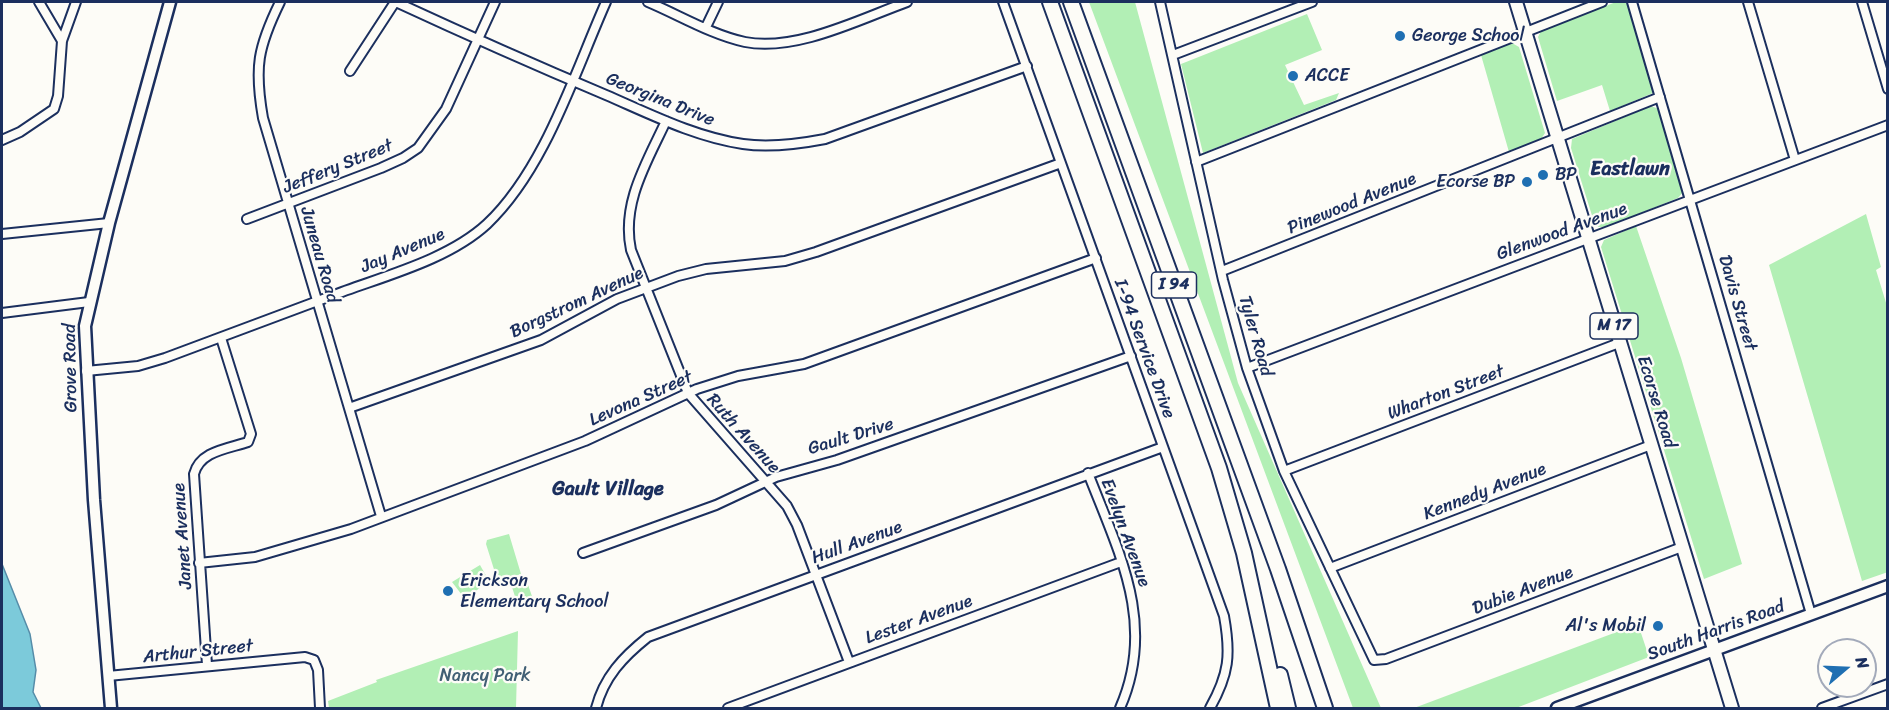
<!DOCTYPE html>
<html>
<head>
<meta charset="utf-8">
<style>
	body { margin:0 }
	#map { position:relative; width:1889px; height:710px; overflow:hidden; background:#fdfcf7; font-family:Sriracha,sans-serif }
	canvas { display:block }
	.frame { position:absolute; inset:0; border:3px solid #1b2f5e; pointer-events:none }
	.north { position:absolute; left:1817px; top:638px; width:60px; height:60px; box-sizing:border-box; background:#fdfcf7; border:2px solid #a3aaba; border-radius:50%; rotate:71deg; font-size:16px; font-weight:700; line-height:24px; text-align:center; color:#1b2f5e }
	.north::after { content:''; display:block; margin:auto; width:21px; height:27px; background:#1f6fb2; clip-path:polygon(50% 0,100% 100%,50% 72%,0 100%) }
</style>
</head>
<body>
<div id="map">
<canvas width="1889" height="710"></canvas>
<div class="frame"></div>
<div class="north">N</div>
</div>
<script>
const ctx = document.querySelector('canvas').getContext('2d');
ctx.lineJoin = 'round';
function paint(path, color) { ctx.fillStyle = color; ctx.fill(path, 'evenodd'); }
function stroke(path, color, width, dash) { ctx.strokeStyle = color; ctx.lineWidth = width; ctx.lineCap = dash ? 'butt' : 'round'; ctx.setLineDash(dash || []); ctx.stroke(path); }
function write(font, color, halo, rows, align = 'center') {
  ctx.font = font + ' Sriracha,sans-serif'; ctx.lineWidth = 4.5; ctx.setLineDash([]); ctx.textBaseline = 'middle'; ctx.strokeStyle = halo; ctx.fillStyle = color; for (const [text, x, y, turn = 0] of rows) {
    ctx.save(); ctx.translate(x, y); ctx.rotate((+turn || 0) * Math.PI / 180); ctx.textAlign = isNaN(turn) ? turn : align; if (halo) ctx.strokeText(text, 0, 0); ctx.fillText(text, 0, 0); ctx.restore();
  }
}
const green = new Path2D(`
	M1089,2H1135L1238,383L1381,708H1353Z
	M1616,2H1628L1653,93L1610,111L1602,85L1557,101L1538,37L1541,31Z
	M1307,14L1322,50L1285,65L1304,105L1339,93L1336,100L1203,153L1181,64Z
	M1512,43L1519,47L1545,133L1541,139L1509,152L1481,55Z
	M1651,106L1659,109L1683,192L1678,198L1606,227H1598L1594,222L1571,148L1572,139Z
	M1866,214L1881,267L1876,270L1887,306L1888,572L1862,581L1769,265Z
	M1636,226L1681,358L1742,564L1704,579L1601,247L1604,240Z
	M509,534L521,574L498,582L486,544L487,540Z
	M480,565L489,581L465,599L452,582Z
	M526,579L534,602L519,609L511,584Z
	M1638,624L1649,657L1516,708H1414Z
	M518,631L516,708H329L328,701L377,682L376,680Z`);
const water = new Path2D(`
	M2,564L30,634L36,670L33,692L41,708H2Z`);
const street = new Path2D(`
	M39,2L62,41
	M280,2C258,47 254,67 263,118L381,516
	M396,2C465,34 535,65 606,95C650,114 695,137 743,144C770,148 799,144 825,139L1027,66
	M648,2C679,15 712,35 745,42C796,52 860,19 907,2
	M1003,2L1224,616C1231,655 1229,674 1210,708
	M1160,2L1223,280L1247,368L1284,471L1374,660L1386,659L1682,547
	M1632,2L1811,614
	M1748,2L1795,160
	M1862,2L1888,89
	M706,27L718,2
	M1173,55L1312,2
	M350,71L395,2
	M666,121C647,162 621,203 631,250L688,393L787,506L797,525L849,662
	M2,140L20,132L54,109L58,96L62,41L76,2
	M1196,162L1602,2
	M247,219L381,168L403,158L418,148L446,109L495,2
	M2,234L109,223
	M1222,271L1660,97
	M2,313L89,302
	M1247,368L1888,125
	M86,371L138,366L165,358C220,338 275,317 331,296C380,277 447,261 487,224C545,169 574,74 606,2
	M349,408L541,340L617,299L678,276L706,269L785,261L816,252L1061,163
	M1284,471L1619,343
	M1088,473C1119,553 1157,624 1120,708
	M583,553L716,505L776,477L837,460L1131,356
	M199,563L255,557L351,529L585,441L697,389L738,376L804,364L1096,258
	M1330,568L1651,445
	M207,665L194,474C200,451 227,449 248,442L251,434L221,338
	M108,676L305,657L314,660L318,670L320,708
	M596,708C604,677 623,657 648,637L1163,447
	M728,708L1121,562
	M1822,708L1888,684`);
const secondary = new Path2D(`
	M111,708L94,500L85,326L109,223L170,2
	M1557,708L1888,586`);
const primary = new Path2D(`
	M1516,2L1732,708`);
const highway = new Path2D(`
	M1050,2L1219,468L1244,553L1278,708
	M1071,2L1278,569L1325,708
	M1280,675L1288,708`);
const markers = [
	[1400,36,6,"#1f6fb2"],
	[1293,76,6,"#1f6fb2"],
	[1543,175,6,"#1f6fb2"],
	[1527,182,6,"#1f6fb2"],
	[448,591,6,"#1f6fb2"],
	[1658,626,6,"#1f6fb2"]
];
const shields = [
	[1174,285,45],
	[1614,326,48]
];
const shieldNames = [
	["I 94",1174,285],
	["M 17",1614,326]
];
const poiNames = [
	["George School",1412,36],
	["ACCE",1305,76],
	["BP",1555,175],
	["Ecorse BP",1515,182,"right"],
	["Erickson",460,581],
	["Elementary School",460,602],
	["Al's Mobil",1646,626,"right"]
];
const streetNames = [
	["Georgina Drive",660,100,22],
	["Jeffery Street",338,167,-22],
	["Pinewood Avenue",1352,204,-22],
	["Glenwood Avenue",1562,232,-20],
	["Jay Avenue",403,251,-23],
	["Juneau Road",319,255,74],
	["Borgstrom Avenue",577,303,-25],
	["Davis Street",1737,303,74],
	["Tyler Road",1255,336,74],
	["I-94 Service Drive",1144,349,70],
	["Grove Road",71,368,-91],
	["Wharton Street",1446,393,-21],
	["Levona Street",641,399,-24],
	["Ecorse Road",1656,402,73],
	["Ruth Avenue",743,434,48],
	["Gault Drive",851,437,-17],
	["Kennedy Avenue",1485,492,-21],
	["Evelyn Avenue",1125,533,70],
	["Janet Avenue",183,536,-94],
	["Hull Avenue",857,543,-20],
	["Dubie Avenue",1523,591,-21],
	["Lester Avenue",919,620,-20],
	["South Harris Road",1716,631,-20],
	["Arthur Street",198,652,-6]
];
const parkNames = [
	["Nancy Park",485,676]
];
const neighbourhoodNames = [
	["Eastlawn",1630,170],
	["Gault Village",608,490]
];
paint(green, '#b2efb5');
paint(water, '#7ccada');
stroke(water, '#558ca8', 1.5);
stroke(street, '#1b2f5e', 12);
stroke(secondary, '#1b2f5e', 15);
stroke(primary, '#1b2f5e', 16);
stroke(highway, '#1b2f5e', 18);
stroke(street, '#fdfcf7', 8);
stroke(secondary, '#fdfcf7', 10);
stroke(primary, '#fdfcf7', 12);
stroke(highway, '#fdfcf7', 14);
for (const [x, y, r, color] of markers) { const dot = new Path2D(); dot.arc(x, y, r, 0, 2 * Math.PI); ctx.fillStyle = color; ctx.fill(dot); stroke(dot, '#fdfcf7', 2); }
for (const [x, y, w] of shields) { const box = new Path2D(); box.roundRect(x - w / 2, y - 13, w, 26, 4.5); ctx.fillStyle = '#fdfcf7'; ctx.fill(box); stroke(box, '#1b2f5e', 1.5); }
write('bold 16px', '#1b2f5e', null, shieldNames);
write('18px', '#1b2f5e', '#fdfcf7', poiNames, 'left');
write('18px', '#1b2f5e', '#fdfcf7', streetNames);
write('18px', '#415f74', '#fdfcf7', parkNames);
write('bold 20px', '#1b2f5e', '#fdfcf7', neighbourhoodNames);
</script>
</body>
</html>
